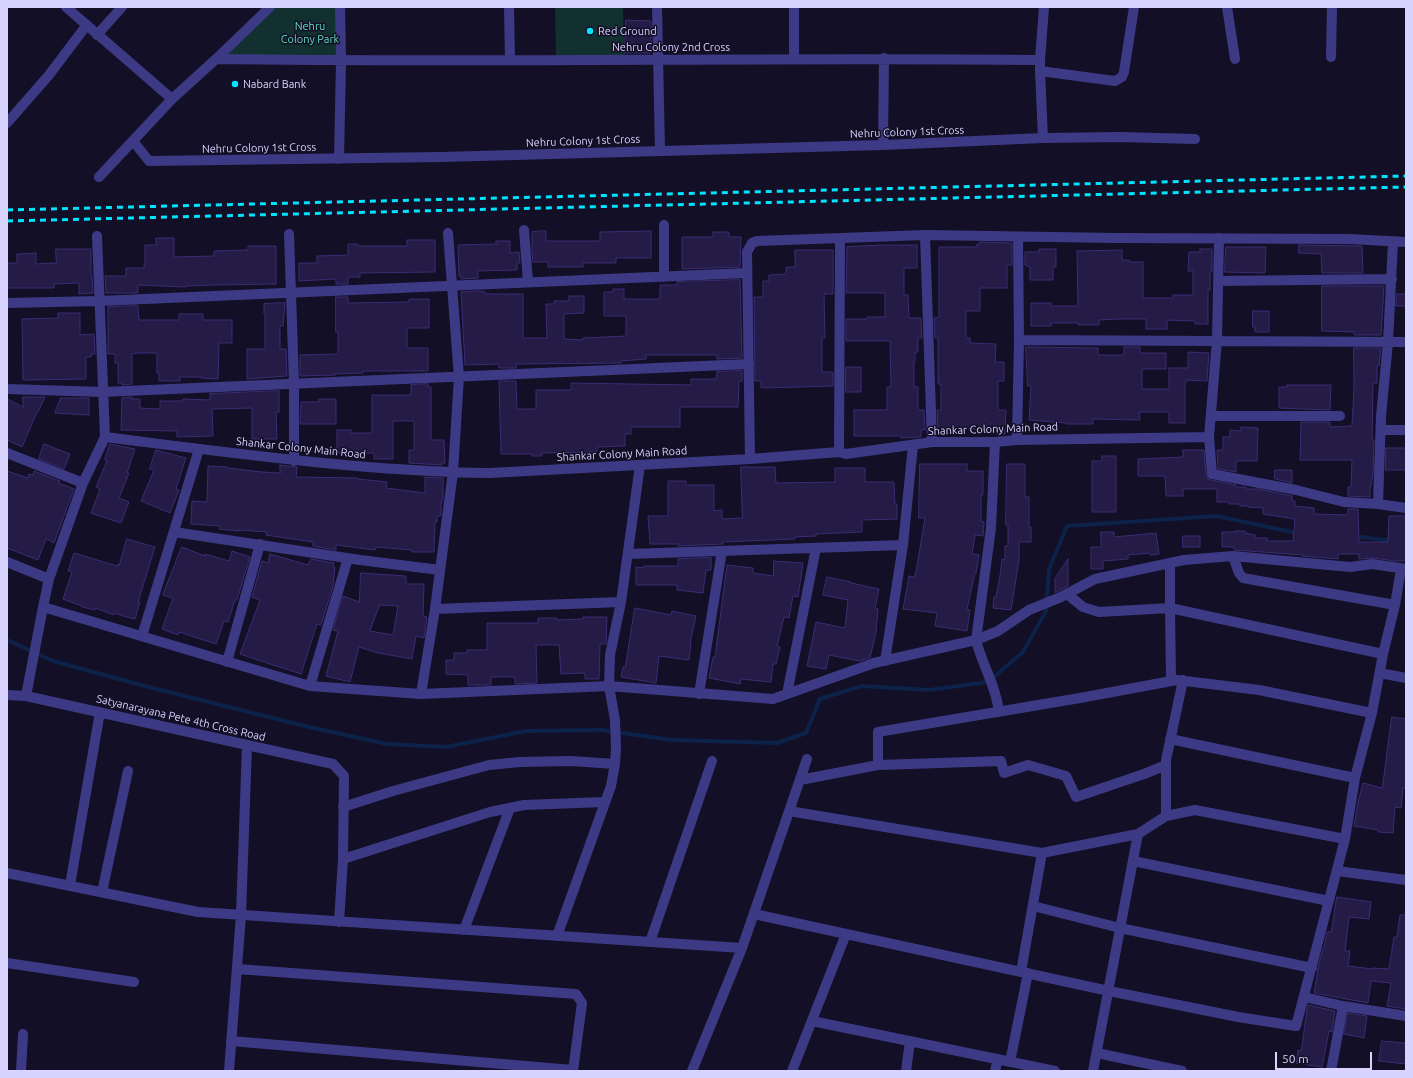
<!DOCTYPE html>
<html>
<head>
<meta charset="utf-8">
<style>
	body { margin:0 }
	#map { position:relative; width:1413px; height:1078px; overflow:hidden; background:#130f26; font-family:Ubuntu,sans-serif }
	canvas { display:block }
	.frame { position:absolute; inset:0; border:8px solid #d9d4ff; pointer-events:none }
	.scale { position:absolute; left:1275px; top:1052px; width:97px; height:18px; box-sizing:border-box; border:2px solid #d9d4ff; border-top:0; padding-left:5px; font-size:12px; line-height:14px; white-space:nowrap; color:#d9d4ff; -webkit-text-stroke:3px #130f26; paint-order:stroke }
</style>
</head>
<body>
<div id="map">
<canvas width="1413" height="1078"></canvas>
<div class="frame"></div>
<div class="scale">50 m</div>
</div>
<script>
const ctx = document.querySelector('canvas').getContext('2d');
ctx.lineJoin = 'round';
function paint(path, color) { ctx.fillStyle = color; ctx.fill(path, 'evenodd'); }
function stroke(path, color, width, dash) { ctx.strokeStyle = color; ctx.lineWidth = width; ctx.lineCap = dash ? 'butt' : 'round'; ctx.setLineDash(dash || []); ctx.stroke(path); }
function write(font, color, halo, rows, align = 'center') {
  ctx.font = font + ' Ubuntu,sans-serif'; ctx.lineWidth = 3; ctx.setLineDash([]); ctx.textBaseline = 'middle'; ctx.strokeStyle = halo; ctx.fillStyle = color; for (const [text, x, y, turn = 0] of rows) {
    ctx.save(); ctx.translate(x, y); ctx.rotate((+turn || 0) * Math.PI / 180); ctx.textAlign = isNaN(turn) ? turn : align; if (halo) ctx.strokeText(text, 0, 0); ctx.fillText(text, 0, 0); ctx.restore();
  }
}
const green = new Path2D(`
	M274,7H337L338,59L223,56Z
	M555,7H623L625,56L556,59Z`);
const stream = new Path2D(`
	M1354,536L1393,541
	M7,640L53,661L141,685L309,727L387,744L446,747L526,731L601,730L672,740L777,743L806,733L820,699L862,686L929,690L988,682L1023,652L1046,611L1049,569L1067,526L1216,516L1297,533`);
const building = new Path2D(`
	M626,20L651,21V53H625Z
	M546,231V241H600V232L651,231V258H616V263H583V267H548V262H533L532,252V232Z
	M713,232H729V237H741L740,267L682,269V237H713Z
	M156,238H174V257L214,256V251L248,250V246H276V284L214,285L186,286V287L138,285V293H106L105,276H126V268H144V265H145V245H156Z
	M407,240H435V272L360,273V277H348V284H336V279L299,281V263H317V256L348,255V244H358L359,246H407Z
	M496,241H510V253L519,252L520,263H517V270L478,271V278L461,279V276H459L458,245L496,244Z
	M980,242L1012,243V265H1007V288H980V311H966V338H970V343L996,344L995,362H1004V381H998V410H1006L1005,434L980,433V429L938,430L937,410H941V384H938V338H935L934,318H938L939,316V247H977V244H980Z
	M883,245H917V268H904V295H908L909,318H921L922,338H918V352H915V361H914V387H918V410H924L925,430H921V437L901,438V436H854V410H887V387H891L890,341H846V319H867V317H885V293H846L847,247Z
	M1299,245L1362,246L1363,273H1322L1321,254L1299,253Z
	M1226,247H1266L1265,273L1225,272Z
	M56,249H91V276H92L93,293L79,294V283L54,284V288H7V263H17V254L36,253V264L56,263Z
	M1039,249H1056V267H1053V280H1030V267L1025,265V252H1039Z
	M1200,249H1212V272H1210V290H1208V324H1195V321L1167,320V329H1146V319H1120L1099,320V325H1078V323H1051V326H1031V303H1051V306H1078L1077,251L1122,250V260H1129V262H1143V298H1173V295H1193V271H1188L1189,252H1200Z
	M795,250H833V294H824L825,338H822V372H833V386L761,388V381H755L754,297H763V281H769V275L786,274V267H795Z
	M740,280L742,358L717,359V355H646V359L621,361V363L516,364V368H499V364L465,365L461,292L478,291L485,292V294H523V338H547L546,304H554V301H569V296H584V313L564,314V339L583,340V338L626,336V316H604V292H613V289H624V299H660V285H677V282Z
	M1322,286H1384L1381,335H1354V332L1322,331Z
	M1397,294H1406V306H1396Z
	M336,297H348V303L409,302V299H429V328H407V348H428V371H363V373L335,374V375L300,376V355L338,354V332H336Z
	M285,303L283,326H280V349H286L287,376L247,379V349H265V314H264V304Z
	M138,306L139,320H179V314H203V320H232V343H219L218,379L201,378V377H180V381H159V373H157V353H137L132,354V384L122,385V383H118V363H115V354H108V307Z
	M1253,311H1269V332H1255V327H1253Z
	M58,313H80V335L94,334L95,354H91V357H86V379L23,380L22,319L58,318Z
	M1026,347L1098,348V355H1124V347H1140V353H1166V369H1142V389H1169V368H1188V352L1209,353L1207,381L1186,380V383H1185V423H1169V412H1139L1140,420L1093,419V424H1066V423L1029,420L1031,386H1028Z
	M1354,348H1381L1379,366H1377V383H1373L1372,440H1374L1373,473L1371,486H1370V497L1348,496V487H1351L1352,460H1300L1301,422H1330V427L1352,426L1354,387Z
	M846,367H861V392H846Z
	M742,371V381H739L738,407H680V427H631V434H625V446L597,447V452L542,453V456H532V454H501L499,381H516L517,409H536V390H571V383L691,385V379H716L717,372Z
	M428,384V387H431V440H444L445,463H442V465L409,463V450H414V421H393V459H374V453H337V430H351V433H372V395H411V385Z
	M1287,385H1331L1330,410L1279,408V387H1287Z
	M279,391V412H276L277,439H252V408L212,409L213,436L177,437V431L121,430L122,398L132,397V399H140V408L160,409V401H183V399L210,400V394Z
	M23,397H45L38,412H37L22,447L7,440V399L23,407Z
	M61,398H89V415L55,413Z
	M319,399H336V424H300L301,402H319Z
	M1241,427L1258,428L1257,461H1236V472L1218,469L1217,450H1223V437H1230V430L1241,431Z
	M44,444L70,454L64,469L39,459Z
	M110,444L135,449L127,473H129L119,498L129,502L121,523L91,513L100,489L96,487L107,461L105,460Z
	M1386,448H1406V470H1386Z
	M156,450L186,458L176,489L179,490L170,513L141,501L154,470L150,469Z
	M1183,450H1204L1206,475L1208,479L1211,480L1236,485V487H1246L1247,489H1258L1292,496V501H1295V506L1314,508V514L1348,515V509H1358L1359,542H1388L1389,516H1406V561H1395L1373,558L1359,559V554H1338V559L1303,556V555L1234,550V547H1222V532H1235V531H1245V533L1255,535V538H1267V541H1293L1295,519L1263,514V508L1248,507V506H1240V504H1229V502H1217V489H1183V496H1166L1165,476H1138V459L1183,457Z
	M1102,456H1116V512H1092V461H1102Z
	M920,464H967V471H983V495H981V521L984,522L983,536L975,535L972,554L979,555L976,573H975L967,609L970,610L967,631L935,626L937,613L903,609L909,576L914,577L916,572L925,518H919Z
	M1007,464H1025V497H1029V527H1031V542H1019V560L1011,610L993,608L994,597H996L1000,576L1002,559L1005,560V546H1008V525H1006Z
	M280,465L297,467L296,477L358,478V479L387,482L386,488L425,493V477L443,478V498L442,502H441V516H437V522H435L434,552H412V550L376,547L375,550L336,545V550L313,546V542L266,535L267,532L239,530V531L219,529L220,526L191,524L192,501L207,502L208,466L228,467V468L262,472L280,473Z
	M741,467H775L776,483L835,482V468H865V482H894L895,504H897V519L862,520V532L816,534V536L795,537V539L723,542V544L678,546V544H650L648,516H668V481H686V485H714V511L722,510V519L742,518Z
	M1275,470H1292V483L1275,479Z
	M7,471L28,478L29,474L33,475L34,471L60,481L58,483L74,489L54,543L46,539L38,560L7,548Z
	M1101,532H1114V537L1156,533L1159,554L1150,555L1149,553L1128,555V559L1103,561V569H1091V547H1101Z
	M1183,536H1200V547H1183Z
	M127,539L155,547L138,602H140L135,619L126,617L115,613L114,615L95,608V610L82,607V606L63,599L72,572L68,571L74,553L117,566L118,564L119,565Z
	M182,547L205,556V554L229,561L232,551L250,557L237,600H235L228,622L224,621L216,644L179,632L178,635L162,629L173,598L163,595Z
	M270,554L308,565L311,559L334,563L333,566L335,567L333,586L321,625L317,624L301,674L240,654L260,600L252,597L262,561L268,563Z
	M711,558V570H706L703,593L677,590V585H636V567L644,568V566H678V559Z
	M1068,559V586L1055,593V579Z
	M774,561L803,563L798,597L793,596L789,618L784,617L777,646L780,647L776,664H773L771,682L741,679L740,684L709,678L713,657H715L727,565L753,568V573L773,576Z
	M361,573L406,576V584H424L423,616L427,617L424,638L416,636L412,659L378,653L359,647L350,682L326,676L338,631L333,630L343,596L359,602ZM380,605L398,606L393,635L370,631Z
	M827,577L851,582V583L879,589L875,608L878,609L876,632L870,658L859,661L829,655L826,669L807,666L816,622L845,628L848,600L823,595Z
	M635,608L671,615L672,611L696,616L690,643H691L689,660L659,656L656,683L621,677L623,667H625Z
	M583,617H607L606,644H600L599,679H585V673L561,674L559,645H536L537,683L515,684V677H491V685H468V675L446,674V660H454V653H467V650H487V623H538V618H557V620L583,619Z
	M1392,717L1406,719V789L1403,788L1401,808L1395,807L1393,833L1378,832V830L1354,826L1358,802L1363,783L1382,788Z
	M1337,897L1371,902L1369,919L1349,917L1345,951H1350L1348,966L1373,969V968L1389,969L1394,937H1397L1400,915H1406V1009L1387,1006L1391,983L1371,981L1368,1003L1314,993L1319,962L1323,948H1324L1327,932H1331Z
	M1308,1005L1335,1011L1332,1032L1329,1031L1322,1067L1296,1063L1298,1050L1301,1051Z
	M1348,1013L1367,1016L1364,1038L1344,1034Z
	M1382,1041L1406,1043V1064L1379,1061Z`);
const minor = new Path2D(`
	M66,7L172,99
	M509,7L510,60
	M657,7L660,151
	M794,7V58
	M1227,7L1235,59
	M97,35L122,7
	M1331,57L1332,7
	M216,59C491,63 765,57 1040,60V71L1115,81L1122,77L1124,72L1134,7
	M1040,60L1044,7
	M1040,71L1043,138
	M7,123L49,75L86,26
	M133,141L149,161L441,157L883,145L1043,138L1121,137L1195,139
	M883,145L884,58
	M339,159L341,61L340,7
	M99,177L172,99L216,59L270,7
	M664,225V277
	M524,230L528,282
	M289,234L294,384V461
	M925,235L932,442
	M97,236L105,437
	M1218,281L1392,279
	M7,303L99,301L746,273
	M1019,340L1406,342
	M7,389L103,392L749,364
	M1211,416H1340
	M1381,430H1406
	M1209,437L1212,474L1296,490L1344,502L1378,504L1406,508
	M1017,440L1019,340L1018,237
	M995,442L991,528L976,640C982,665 996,685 999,712
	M839,452L840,239
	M7,453L83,483L105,437C233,453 361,471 490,473L750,459L839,452L846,454L932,442H995L1017,440L1209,437L1217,340L1219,238
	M750,459L747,252L752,243L757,241L925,235L1115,238L1349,239L1406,242
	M1378,504L1381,416L1388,342L1393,242
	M174,532L360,560L440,570
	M903,545L913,445
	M628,554L903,545L885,661
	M1233,556L1239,573L1243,578L1395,605
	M7,562L49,579L43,607L310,686L421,694L609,686L773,699L874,663L976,640L998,631L1029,610L1061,597L1095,579L1184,560L1233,556L1350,567L1372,564L1406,569
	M49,579L83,483
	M1067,594L1083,607L1099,612L1170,608V563
	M435,609L621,602
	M142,636L199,449
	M227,662L260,544
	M1380,673L1406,678
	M1171,681L1170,608L1383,654
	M310,686L348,558
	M421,694L435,609L453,472L459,377L448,233
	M699,694L722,551
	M787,694L816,548
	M7,695L26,696L333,764L344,776L343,859L339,922
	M26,696L43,607
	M1170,739L1355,778
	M878,765L1001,761L1004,773L1028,765L1066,776L1076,797L1144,774L1166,765
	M800,780L878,765V732L1080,698L1177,680L1259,690L1372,713
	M343,807L393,791L489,765L520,762L571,761L615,764L616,748L615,720L609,686L610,655L621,602L640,465
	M789,811L1042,853L1138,834L1166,816L1195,810L1345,839
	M1166,816V760L1183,680
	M343,859L490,812L524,805L604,802
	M1133,861L1329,901
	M1337,871L1406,880
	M7,873L198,912L742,948
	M70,885L100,712
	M102,892L128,771
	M1033,906L1120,928L1312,968
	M754,914L1109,991L1238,1017L1296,1026L1345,839L1355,778L1372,713L1383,654L1395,605L1401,569
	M464,930L510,808
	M557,936L611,786L615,764
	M650,942L712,761
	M7,963L134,982
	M237,969L576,994L582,1003L573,1071
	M1021,972L1042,853
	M1304,997L1343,1006L1406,1016
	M812,1021L1055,1071
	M231,1041L573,1070
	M1097,1053L1182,1071
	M1010,1062L1028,973
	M21,1071L23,1034
	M229,1071L241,915L247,745
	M692,1071L742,948L807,759
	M792,1071L846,934
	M906,1071L910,1041
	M995,1071L998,1059
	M1093,1071L1138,834
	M1331,1071L1343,1006`);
const rail = new Path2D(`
	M7,210L1406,176
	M7,221L1406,187`);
const markers = [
	[590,31,4,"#00e5ff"],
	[235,84,4,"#00e5ff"]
];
const parkNames = [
	["Nehru",310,26],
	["Colony Park",310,39]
];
const poiNames = [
	["Red Ground",598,31],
	["Nabard Bank",243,84]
];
const streetNames = [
	["Nehru Colony 2nd Cross",671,47],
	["Nehru Colony 1st Cross",907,132,-2],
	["Nehru Colony 1st Cross",583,141,-2],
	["Nehru Colony 1st Cross",259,148,-1],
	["Shankar Colony Main Road",993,429,-2],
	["Shankar Colony Main Road",301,448,6],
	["Shankar Colony Main Road",622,454,-3],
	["Satyanarayana Pete 4th Cross Road",181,718,13]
];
paint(green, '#12302f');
stroke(stream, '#0c2248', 4);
paint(building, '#241b47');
stroke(building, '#3b2d73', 1);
stroke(minor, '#3d3a85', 10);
stroke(rail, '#00e5ff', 3, [6, 5]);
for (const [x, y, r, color] of markers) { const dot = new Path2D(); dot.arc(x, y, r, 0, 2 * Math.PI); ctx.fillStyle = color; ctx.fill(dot); stroke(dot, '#130f26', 1.5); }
write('11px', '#5fe0c0', '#130f26', parkNames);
write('11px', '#d9d4ff', '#130f26', poiNames, 'left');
write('11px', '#d9d4ff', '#130f26', streetNames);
</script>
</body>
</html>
